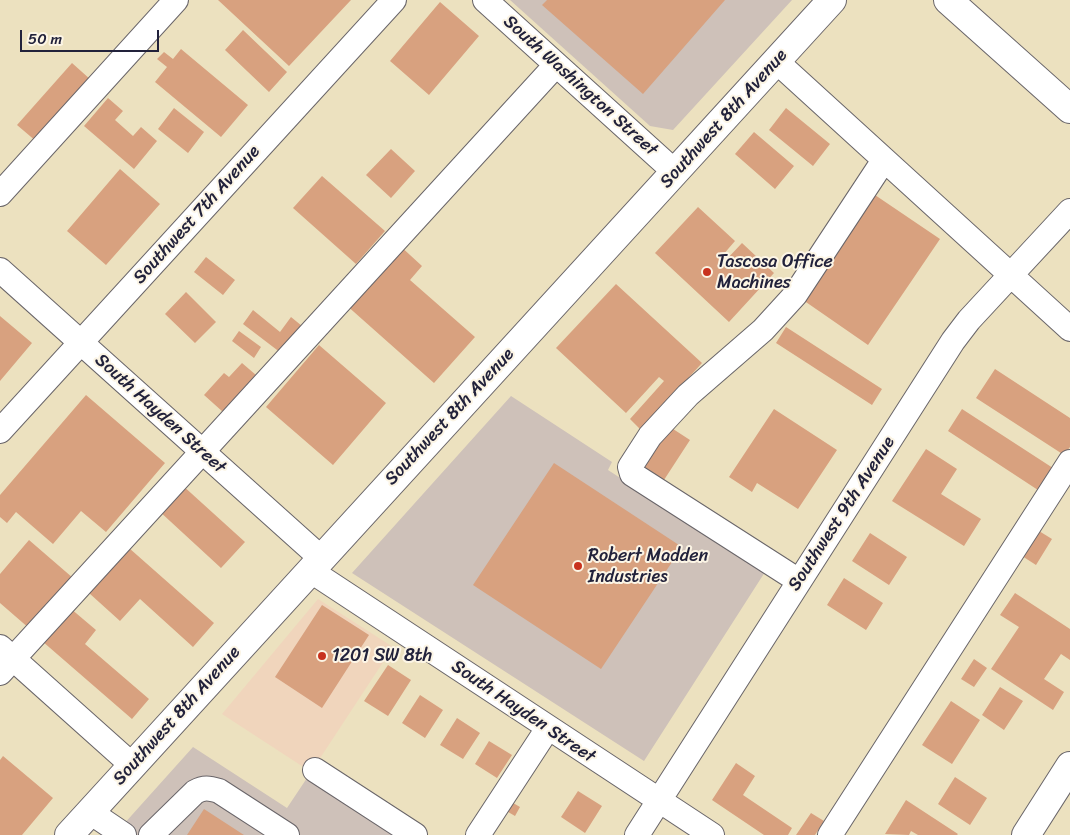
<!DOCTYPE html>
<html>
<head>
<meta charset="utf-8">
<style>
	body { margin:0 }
	#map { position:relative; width:1070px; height:835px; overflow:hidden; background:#ece1bf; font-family:Sriracha,sans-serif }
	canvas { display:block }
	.scale { position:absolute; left:20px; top:30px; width:139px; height:22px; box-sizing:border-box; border:2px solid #22223b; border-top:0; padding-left:6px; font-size:15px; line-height:18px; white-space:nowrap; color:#22223b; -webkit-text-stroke:4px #fcf5e5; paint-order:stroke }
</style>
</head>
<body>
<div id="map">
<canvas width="1070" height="835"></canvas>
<div class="scale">50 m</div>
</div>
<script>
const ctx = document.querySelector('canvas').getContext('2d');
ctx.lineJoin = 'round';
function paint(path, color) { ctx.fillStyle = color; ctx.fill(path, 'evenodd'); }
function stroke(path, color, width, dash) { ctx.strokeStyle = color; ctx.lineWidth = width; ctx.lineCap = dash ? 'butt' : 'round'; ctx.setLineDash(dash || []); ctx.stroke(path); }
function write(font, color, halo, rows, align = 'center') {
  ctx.font = font + ' Sriracha,sans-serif'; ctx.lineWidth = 4; ctx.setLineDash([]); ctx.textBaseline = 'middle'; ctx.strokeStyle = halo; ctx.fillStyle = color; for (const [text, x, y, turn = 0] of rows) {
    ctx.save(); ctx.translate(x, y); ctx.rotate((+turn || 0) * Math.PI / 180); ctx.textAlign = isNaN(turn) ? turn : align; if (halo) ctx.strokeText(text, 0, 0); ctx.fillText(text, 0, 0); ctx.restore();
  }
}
const built = new Path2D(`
	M318,599L393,647L311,772L222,714Z`);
const industrial = new Path2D(`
	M510,0H792L673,130L650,126Z
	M511,396L612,462L608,470L765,572L644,761L352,573Z
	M193,747L287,808L311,772L407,835H114Z`);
const building = new Path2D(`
	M218,0H351L289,66Z
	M547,0H725L643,94L542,5Z
	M440,2L479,36L429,95L390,61Z
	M243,30L287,72L269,92L225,50Z
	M181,49L248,105L221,137L155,82L167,67L157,59L164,52L173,59Z
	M72,63L91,80L37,142L17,125Z
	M108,98L123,111L115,120L133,136L141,127L157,141L134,169L84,126Z
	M174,108L204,132L188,153L158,129Z
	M786,108L830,144L813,166L769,130Z
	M754,132L794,166L775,189L735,154Z
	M391,149L415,171L391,198L366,175Z
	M120,169L160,204L106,265L67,231Z
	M322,176L385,231L356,264L293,208Z
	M875,195L940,239L868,345L803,300Z
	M698,207L735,241L722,256L726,260L742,243L774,273L729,322L655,253Z
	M398,244L422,266L410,280L475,337L434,383L345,304Z
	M206,257L235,280L223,295L194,272Z
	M616,284L702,363L641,430L630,419L664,381L659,377L626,413L556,348Z
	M186,292L216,322L195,343L165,314Z
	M253,310L280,332L291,317L302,326L281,353L243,324Z
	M0,316L32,343L0,381Z
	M786,327L882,389L872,405L776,343Z
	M239,331L261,347L254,358L232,341Z
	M319,345L386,403L333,465L266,407Z
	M242,363L256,375L223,412L204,395L224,373L229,377Z
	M995,369L1070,418V447L1064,455L976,398Z
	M86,395L165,463L106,532L81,511L53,544L16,512L7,523L0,517V495Z
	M774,409L837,450L798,509L757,483L752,492L729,477Z
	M962,409L1056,470L1041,492L948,431Z
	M670,427L690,440L662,483L642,470Z
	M926,449L957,469L941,494L981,519L964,546L892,501Z
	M554,463L682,547L601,669L473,585Z
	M181,484L245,542L221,568L158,510Z
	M1039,531L1052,539L1036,565L1022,556Z
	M870,533L907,557L889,585L852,561Z
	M29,540L73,578L30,629L0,603V574Z
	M129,548L214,623L193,647L140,599L120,621L89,593Z
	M844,578L883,603L866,630L827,605Z
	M1015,593L1070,629V660L1061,654L1044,679L1064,692L1053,710L991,669L1019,627L1000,615Z
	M322,605L369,635L322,708L275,677Z
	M70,608L96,630L85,644L149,699L132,719L42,641Z
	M974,659L987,668L974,687L961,679Z
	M388,665L411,680L388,716L364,701Z
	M1000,687L1023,701L1004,730L982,715Z
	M420,695L443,710L425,738L402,723Z
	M951,701L980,720L952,764L922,745Z
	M457,718L480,733L463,759L440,745Z
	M489,741L512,755L497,778L475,764Z
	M3,756L53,798L22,835H0V760Z
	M736,763L755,776L743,795L792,828L788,835H764L712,800Z
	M955,777L987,798L970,825L938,804Z
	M578,791L602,806L585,833L561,817Z
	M508,800L520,807L515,816L503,809Z
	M906,800L958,834L957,835H918L911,831L909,835L885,834Z
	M204,809L244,835H187Z
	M811,813L824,821L815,835H796Z`);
const minor = new Path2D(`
	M485,0L675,172
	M776,61L1070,329
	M0,194L176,0
	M0,270L321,558
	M0,431L394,0
	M311,571L712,835
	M799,581L632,474L630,467L650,436L688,395L763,330L795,295L884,160
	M0,647L132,765
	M0,673L556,65
	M315,770L415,835
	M90,812L124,835
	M151,835L195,792C204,787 209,788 219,791L287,835
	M478,835L548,728
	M637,835L953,341L969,320L1070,211
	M830,835L1070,462`);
const major = new Path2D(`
	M948,0L1070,109
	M69,835L832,0
	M1026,835L1070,766`);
const markers = [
	[707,272,5,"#c8321e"],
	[578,566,5,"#c8321e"],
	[322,656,5,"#c8321e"]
];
const streetNames = [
	["South Washington Street",580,86,42],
	["Southwest 8th Avenue",724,119,-48],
	["Southwest 7th Avenue",197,215,-48],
	["South Hayden Street",160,414,42],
	["Southwest 8th Avenue",450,417,-47],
	["Southwest 9th Avenue",842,514,-57],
	["South Hayden Street",523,712,34],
	["Southwest 8th Avenue",177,716,-48]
];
const poiNames = [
	["Tascosa Office",717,262],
	["Machines",717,283],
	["Robert Madden",588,556],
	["Industries",588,577],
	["1201 SW 8th",332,656]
];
paint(built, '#f0d5bc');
paint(industrial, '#cec1b9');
paint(building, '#d8a17f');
stroke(minor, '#696569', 26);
stroke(major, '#696569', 30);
stroke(minor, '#fff', 24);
stroke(major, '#fff', 28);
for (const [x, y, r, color] of markers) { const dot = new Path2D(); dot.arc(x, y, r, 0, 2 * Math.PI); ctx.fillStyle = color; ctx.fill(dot); stroke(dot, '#fcf5e5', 2); }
write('18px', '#22223b', '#fcf5e5', streetNames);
write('18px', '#22223b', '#fcf5e5', poiNames, 'left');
</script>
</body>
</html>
